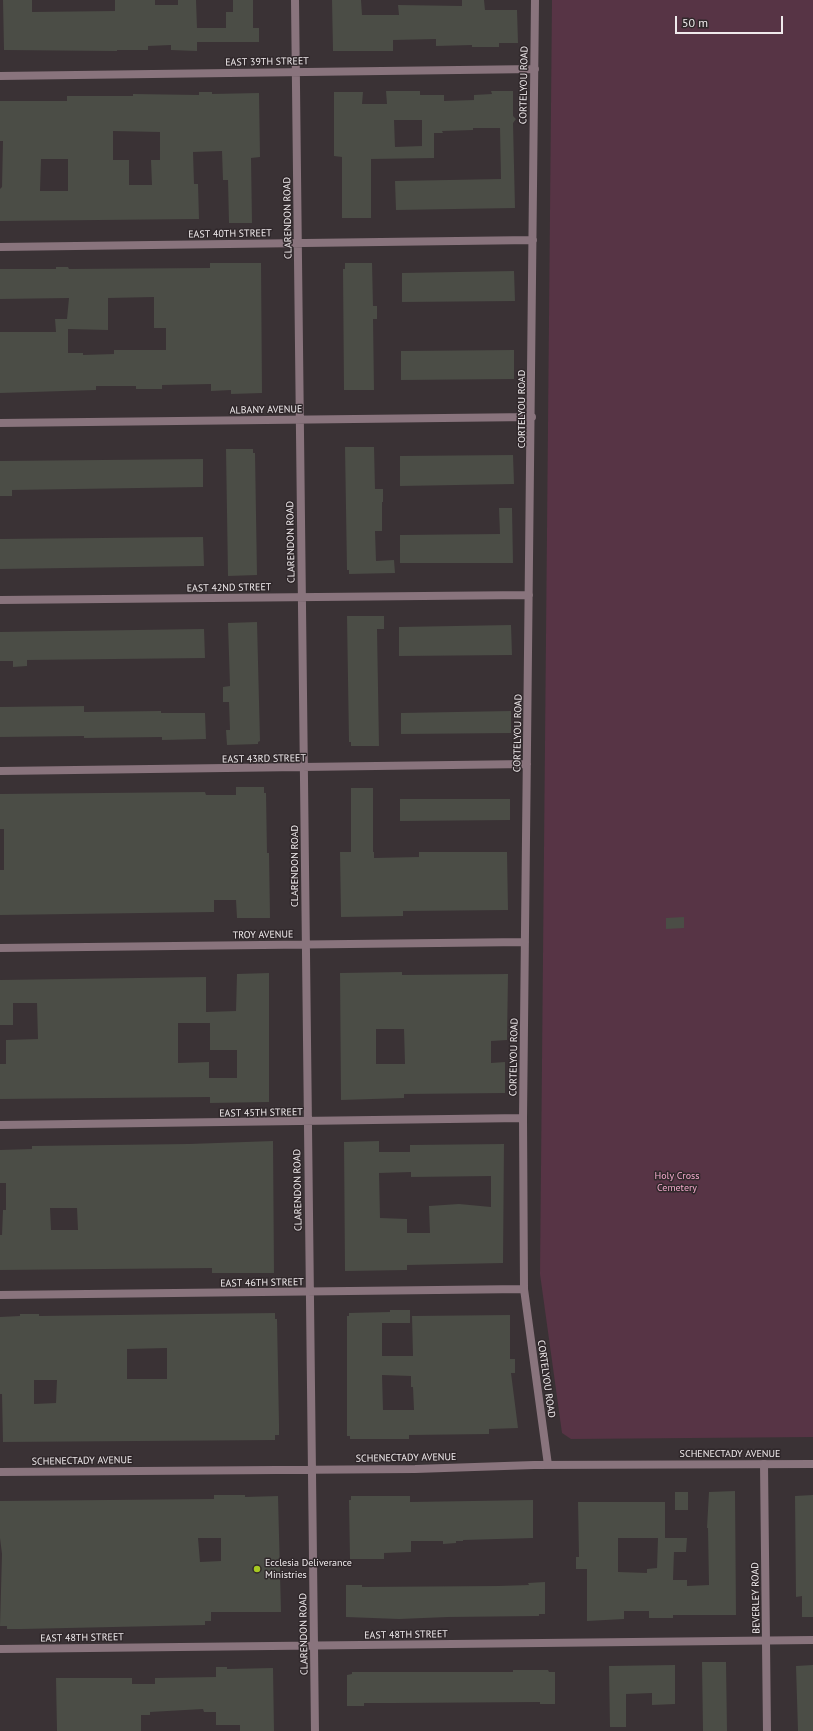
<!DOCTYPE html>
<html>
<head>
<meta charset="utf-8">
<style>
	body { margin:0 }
	#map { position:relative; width:813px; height:1731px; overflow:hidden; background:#3a3235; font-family:"PT Sans",sans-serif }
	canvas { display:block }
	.scale { position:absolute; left:675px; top:16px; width:108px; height:18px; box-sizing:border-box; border:2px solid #efeaec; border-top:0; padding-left:5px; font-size:12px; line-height:14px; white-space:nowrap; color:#efeaec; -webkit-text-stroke:3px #30282b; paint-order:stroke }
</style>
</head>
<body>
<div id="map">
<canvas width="813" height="1731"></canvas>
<div class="scale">50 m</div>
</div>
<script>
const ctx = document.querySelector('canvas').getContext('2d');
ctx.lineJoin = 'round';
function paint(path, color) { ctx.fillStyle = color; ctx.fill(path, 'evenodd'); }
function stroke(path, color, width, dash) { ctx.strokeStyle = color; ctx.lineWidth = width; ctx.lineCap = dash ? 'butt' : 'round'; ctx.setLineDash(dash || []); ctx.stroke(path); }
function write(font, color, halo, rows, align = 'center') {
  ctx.font = font + ' "PT Sans",sans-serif'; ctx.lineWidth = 3; ctx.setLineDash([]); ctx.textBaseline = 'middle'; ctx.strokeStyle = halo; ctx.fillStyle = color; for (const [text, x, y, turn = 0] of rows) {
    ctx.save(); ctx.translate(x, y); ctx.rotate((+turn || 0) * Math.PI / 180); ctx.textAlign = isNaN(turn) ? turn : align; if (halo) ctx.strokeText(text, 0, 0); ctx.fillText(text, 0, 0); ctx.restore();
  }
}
const green = new Path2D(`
	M552,0H813V1437L571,1439L562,1433L540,1274Z`);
const building = new Path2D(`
	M3,0H32V12L115,11V0H155V5H178V0H196L197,28H226V12H233V0H253V28H259V42H197V51L171,50V45L148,46V50H117V51L4,50Z
	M332,0H361L362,15H399L398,5L462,6V0H484L485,10H517L518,43H499V47H472V45L436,46V39L393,40V51H333Z
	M386,91H420V95H444V101L474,100V95L492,94L491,91H513V116L516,119L513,123L515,208L396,210L395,181L501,179L500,128H473V130L442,131L443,133H434V158L371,159V218H342V157L334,156V92H363L362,104H387ZM394,120H422V146L395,147Z
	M199,92H212V94L259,93L260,157L251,158L252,223H229L228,180H223L222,151L193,152L194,184H198L199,219L0,221V189L2,187L3,141H0V101H67V96H133V94L199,95ZM113,131L160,132V160H151L152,185H129V160H113ZM41,159H68V191H40Z
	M210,263H261L262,393L231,394V390L211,391V384L162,385V389H136V386H96V390L0,393V332H56L55,319H67L69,298L0,299V269H56V267H68L69,269L210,268ZM154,297V328H166V350H114V354L83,355V353H68V329L108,330V298Z
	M345,263H372L373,306H377V319H373L374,390H344L343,269H345Z
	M514,271L515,301L402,302V273Z
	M514,350V379L401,380V351Z
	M345,447H374L375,489H383V502H382V531H375L376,561L394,560L395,573L349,574V570H347Z
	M226,449H253V453H255L257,575L228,576Z
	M513,455L514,484L400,486V456Z
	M203,459V487L12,490V496H0V461Z
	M499,508H512L513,563H400V535L500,534Z
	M203,537L204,566L0,569V539Z
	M347,616H384V629H377L379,746H351V742H349Z
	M257,622L260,741L258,742V744L227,745L226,730H230L229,702H223V687L230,686L228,623Z
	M511,625L512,655L399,656V627Z
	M204,629L205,658L27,660V666L13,667V661H0V632Z
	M84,706V712L161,711V713H205L206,739L162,740V737L84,738V736L0,737V707Z
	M511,711V733L401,734V713Z
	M236,787H264V793H266L267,853H269L270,918H237L236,900H214V912L0,915V870H4V829H0V794L205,792L206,795H236Z
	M351,788H373V852H374V858L419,857V852H507L508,910L403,911V916L341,917L340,852H351Z
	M400,799H510V820L400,821Z
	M684,917V928L666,929V918Z
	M402,972V975L508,974L507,1040L491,1041V1063L505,1062V1093L404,1094V1098L341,1100L340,973ZM376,1029H404L405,1064H376Z
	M269,973V1102L210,1103V1097L0,1099V1064H6V1040L38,1039L37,1003H13V1025H0V980L206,977V1012L236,1011L237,974ZM178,1023H210V1050H237V1078H209V1062L178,1063Z
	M273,1141L274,1273H212V1268L0,1270V1235H2L3,1210H6V1183H0V1150L32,1149V1146L189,1144ZM50,1208H77L78,1230H51Z
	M379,1141V1152H410V1145L504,1144L503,1263L407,1265V1270L345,1271L344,1142ZM411,1172V1177L491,1176V1207L459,1204L429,1206L430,1233H407V1219L380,1218L379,1173Z
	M390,1310H410V1323H382V1356H413L412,1316L510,1315V1359H515V1373H511L518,1428L489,1429V1434L409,1435V1439H350V1436H347V1316H349V1313L390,1312ZM382,1375L411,1376V1387H413L414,1410H383Z
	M275,1313V1319H277L279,1424V1435H275V1440L3,1442L2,1394H0V1317L20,1316V1314H39V1316ZM167,1348V1379H127V1349ZM34,1380H57L56,1403L34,1404Z
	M735,1491L736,1615H673V1618H649V1611H624V1619L587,1621V1569H576V1557H579L578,1502H665V1538H687L686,1552H674L673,1580H687V1586L709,1585L708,1528H707L709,1492ZM618,1538H658L657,1568L647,1569V1573L618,1572Z
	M675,1492H688V1510H675Z
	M214,1495H245V1497L278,1496L281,1612H211V1621H205V1625L22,1629H7V1626H0L2,1554L0,1538V1501L214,1499ZM198,1538H221V1561L200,1562Z
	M813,1495V1617H802V1596L796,1597L795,1496Z
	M351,1496H410V1502L533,1500V1538L463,1540V1541H456V1543L443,1544V1541H411V1552L384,1553V1559H350L349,1500H351Z
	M545,1582V1614H539V1616L448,1617L399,1619L346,1617V1585H362V1587L498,1586L529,1585L528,1583Z
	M702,1662H726L727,1731H703Z
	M675,1665V1704L652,1705V1693L626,1694V1727H610L609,1666Z
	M813,1665V1731H798L796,1666Z
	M216,1667H227V1669L273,1668L274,1731H240V1725H216V1712H204L203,1709L150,1712V1715H141V1731H57L56,1678H132V1684H155V1678L216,1677Z
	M513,1670H548L549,1672H555V1704H540V1702L395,1703H364V1706H347V1675L352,1674V1672H513Z`);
const minor = new Path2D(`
	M295,0L315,1731
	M535,0L523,1118L524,1289L548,1465
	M0,76L535,69
	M0,247L533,240
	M0,423L532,417
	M0,600L529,595
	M0,771L527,764
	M0,948L525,942
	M0,1125L523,1118
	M0,1295L524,1289
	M0,1472L415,1469L534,1465L813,1464
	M0,1649L813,1640`);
const tertiary = new Path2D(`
	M764,1464L767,1731`);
const markers = [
	[257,1569,4,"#a6c821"]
];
const streetNames = [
	["EAST 39TH STREET",267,62,-1],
	["CORTELYOU ROAD",524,85,-89],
	["CLARENDON ROAD",288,218,-91],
	["EAST 40TH STREET",230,234,-1],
	["CORTELYOU ROAD",522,409,-90],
	["ALBANY AVENUE",266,410,-1],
	["CLARENDON ROAD",291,542,-91],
	["EAST 42ND STREET",229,588,-1],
	["CORTELYOU ROAD",518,733,-89],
	["EAST 43RD STREET",264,759,-1],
	["CLARENDON ROAD",295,866,-90],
	["TROY AVENUE",263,935,-1],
	["CORTELYOU ROAD",514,1057,-89],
	["EAST 45TH STREET",261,1113,-1],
	["CLARENDON ROAD",298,1190,-91],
	["EAST 46TH STREET",262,1283,-1],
	["CORTELYOU ROAD",546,1379,82],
	["SCHENECTADY AVENUE",730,1454],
	["SCHENECTADY AVENUE",406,1458,-1],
	["SCHENECTADY AVENUE",82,1461,-1],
	["BEVERLEY ROAD",756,1598,-91],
	["CLARENDON ROAD",304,1634,-91],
	["EAST 48TH STREET",406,1635,-1],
	["EAST 48TH STREET",82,1638,-1]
];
const parkNames = [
	["Holy Cross",677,1176],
	["Cemetery",677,1188]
];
const poiNames = [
	["Ecclesia Deliverance",265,1563],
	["Ministries",265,1575]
];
paint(green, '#573445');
paint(building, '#4b4d46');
stroke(minor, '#89747d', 8);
stroke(tertiary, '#89747d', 8);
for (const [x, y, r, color] of markers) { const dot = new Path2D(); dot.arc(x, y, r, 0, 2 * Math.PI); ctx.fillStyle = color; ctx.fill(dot); stroke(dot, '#30282b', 1.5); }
write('10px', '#efeaec', '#30282b', streetNames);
write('10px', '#f1a9ca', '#30282b', parkNames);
write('10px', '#efeaec', '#30282b', poiNames, 'left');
</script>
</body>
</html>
